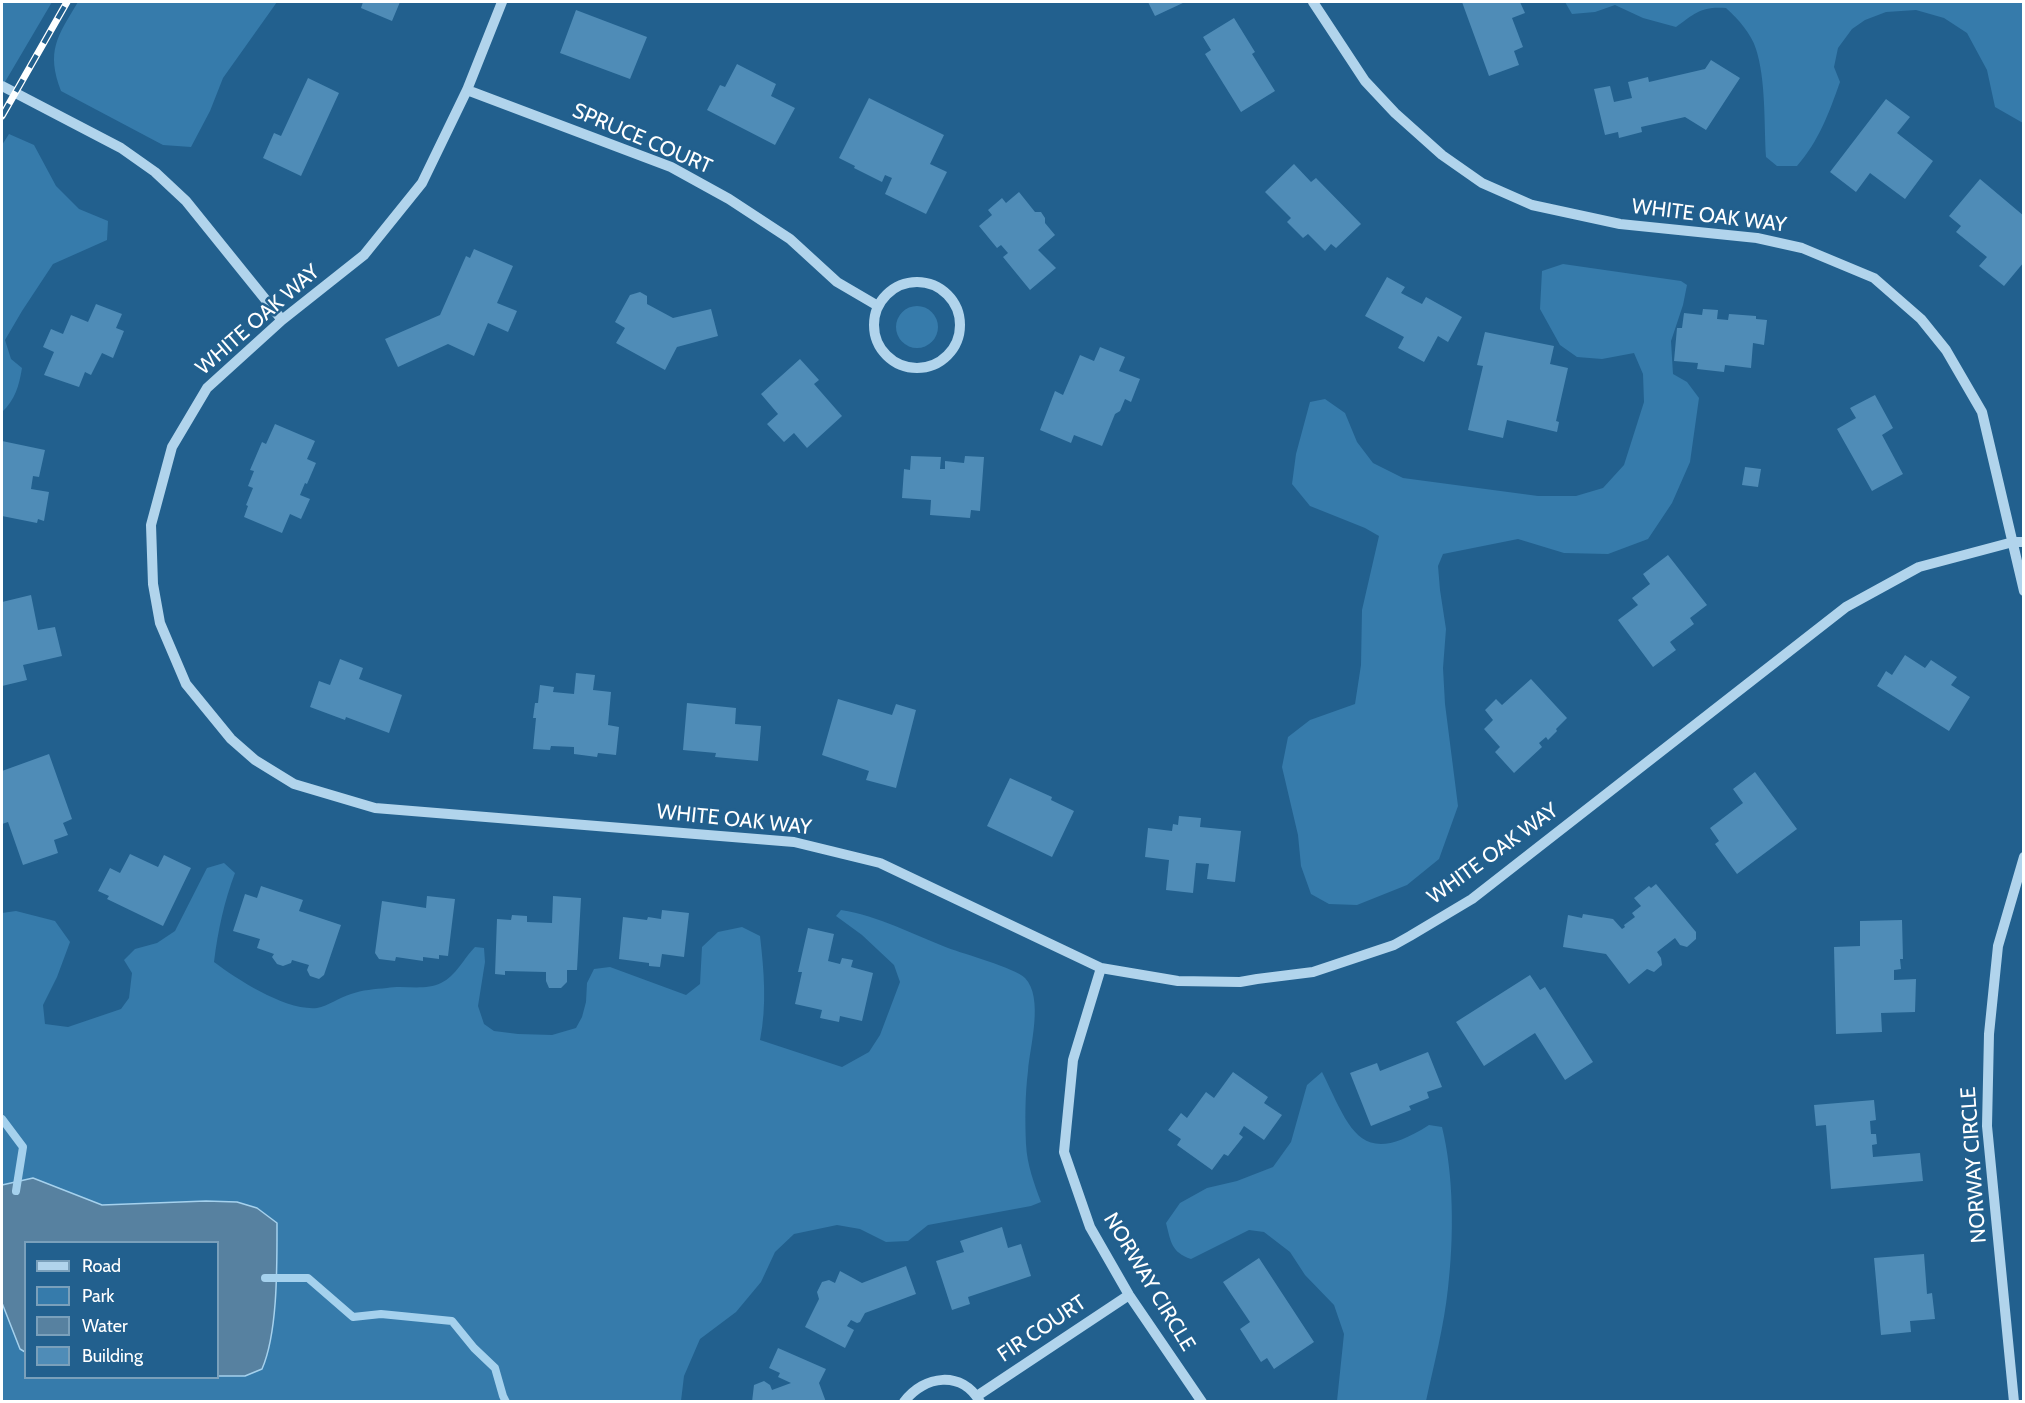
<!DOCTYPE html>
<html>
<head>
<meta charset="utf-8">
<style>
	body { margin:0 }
	#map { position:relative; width:2025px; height:1403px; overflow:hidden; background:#22608e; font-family:Cabin,sans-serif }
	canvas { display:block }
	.frame { position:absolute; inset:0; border:3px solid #fff; pointer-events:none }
	.legend { position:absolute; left:24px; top:1241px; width:195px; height:138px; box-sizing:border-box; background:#22608e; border:2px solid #7aa0bb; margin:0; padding:8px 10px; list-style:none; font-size:18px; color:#fff }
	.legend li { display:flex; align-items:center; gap:12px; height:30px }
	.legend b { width:30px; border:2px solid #7aa0bb }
</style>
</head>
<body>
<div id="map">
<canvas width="2025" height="1403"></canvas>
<div class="frame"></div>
<ul class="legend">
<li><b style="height:8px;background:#b1d4ec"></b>Road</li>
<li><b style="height:16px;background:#367bab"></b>Park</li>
<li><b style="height:16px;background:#5781a0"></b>Water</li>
<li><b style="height:16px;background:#4f8cb7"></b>Building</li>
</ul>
</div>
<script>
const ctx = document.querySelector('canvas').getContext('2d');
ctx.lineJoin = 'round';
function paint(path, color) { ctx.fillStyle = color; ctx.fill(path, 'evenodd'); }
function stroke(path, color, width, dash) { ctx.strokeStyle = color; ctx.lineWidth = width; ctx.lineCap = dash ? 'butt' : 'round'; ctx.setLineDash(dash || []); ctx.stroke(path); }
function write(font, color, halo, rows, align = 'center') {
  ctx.font = font + ' Cabin,sans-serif'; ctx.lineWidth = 5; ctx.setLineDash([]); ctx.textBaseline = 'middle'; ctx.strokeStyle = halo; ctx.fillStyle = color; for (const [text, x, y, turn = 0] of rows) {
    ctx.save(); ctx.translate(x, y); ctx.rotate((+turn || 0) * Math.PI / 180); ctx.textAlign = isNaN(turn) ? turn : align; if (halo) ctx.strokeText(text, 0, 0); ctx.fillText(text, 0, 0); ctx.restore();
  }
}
const green = new Path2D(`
	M2,2H52L2,87Z
	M78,2H277L223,78L210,111L191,147L163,145L61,91C46,51 57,37 78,2Z
	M1565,2H2023V123L1995,107L1987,70L1967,33L1944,18L1916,10L1886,12L1865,20L1852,29L1838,48L1834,67L1840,82C1829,113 1819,141 1797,166H1777L1766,157C1764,124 1766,80 1756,49C1751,33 1738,19 1726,8C1702,6 1695,13 1676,27L1643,18L1615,5L1595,12L1572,14Z
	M9,134L34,145L56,186L79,209L108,221L107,240L53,264L22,311L5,340L11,359L22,368C19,386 15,400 2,412V145Z
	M1563,264L1681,281L1687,285L1683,305L1671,341L1673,374L1687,382L1699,398L1690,462L1672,503L1648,539L1608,554L1564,553L1518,539L1443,554L1438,566L1440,590L1446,629L1443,668L1445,704L1458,806L1439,859L1407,885L1357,905L1329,904L1311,894L1301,866L1298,835L1282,767L1288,737L1310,720L1355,704L1361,665L1362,610L1379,536L1365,528L1310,506L1292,484L1296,454L1310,402L1325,399L1345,413L1357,442L1373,463L1403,478L1538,496H1576L1603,488L1624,465L1644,402L1643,374L1634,353L1602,359L1577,357L1560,345L1540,309L1542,271Z
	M896 327a21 21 0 1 1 42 0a21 21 0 1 1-42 0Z
	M224,863L235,873C224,902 218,930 214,962C238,980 286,1011 317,1008C328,1006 340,997 351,994C362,990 375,989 387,988C404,985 425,991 441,983C456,976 464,958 475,947L484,948L485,962L478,1006L484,1024L494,1031L518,1034L552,1035L576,1028L582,1017L586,1002L587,983L594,969L610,967L686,995L700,984L702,947L718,932L742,927L760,936C764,971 767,1005 760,1040L842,1067L869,1052L880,1035L900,982L894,965L862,935L836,916L841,910C879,916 912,934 948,948C964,954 1015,968 1025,978C1044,998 1030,1046 1028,1071C1025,1095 1025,1120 1026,1144C1027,1165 1034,1183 1041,1202L1031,1206L928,1225L908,1241L886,1242L860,1229L837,1225L794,1234L775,1252L761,1282L736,1312L700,1339L684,1376L681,1401L2,1402V913L16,911L55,921L70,942L57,977L43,1005L45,1024L68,1027L121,1009L129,998L132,973L124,960L135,949L157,943L175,931L207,868ZM26,1242H218V1378H26Z
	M1322,1072C1350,1128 1359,1170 1429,1125L1442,1127C1454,1175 1454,1238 1448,1288C1444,1326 1434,1364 1426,1401H1337L1344,1334L1334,1305L1305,1275L1290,1252L1264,1232L1249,1230L1191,1259C1171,1252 1171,1242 1166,1223L1180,1203L1207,1188L1237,1181L1273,1167L1291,1142L1307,1085Z`);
const water = new Path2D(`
	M33,1178L102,1205L206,1201L237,1202L257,1208L277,1223C277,1265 278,1332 262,1369L245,1376H218V1242H26L25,1352L20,1349L2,1303V1185Z`);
const stream = new Path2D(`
	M2,1119L23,1147L16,1191
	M265,1278H308L353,1317L381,1314L452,1321L474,1348L495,1368L503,1396L506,1402`);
const building = new Path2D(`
	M363,2H400L392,21L361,8Z
	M1148,2H1185L1155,16Z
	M1462,2H1520L1525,13L1512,18L1523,47L1514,51L1519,65L1489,76Z
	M576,10L647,37L630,79L560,53Z
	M1234,18L1255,52L1252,54L1275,91L1241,112L1205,54L1211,50L1203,37Z
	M1711,60L1740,78L1706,130L1685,117L1641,127L1642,132L1619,138L1618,132L1605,135L1594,89L1610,86L1614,102L1632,98L1628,82L1648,77L1649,82L1705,69Z
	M737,64L776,84L771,96L795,108L775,145L707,110L720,85L725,87Z
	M308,78L339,93L301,176L263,158L274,133L281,136Z
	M869,98L944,135L930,164L947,172L926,214L885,194L892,178L885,175L882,182L854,168L855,166L839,158Z
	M1886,99L1910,117L1897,133L1933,161L1905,199L1870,173L1856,192L1830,172Z
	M1294,164L1311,182L1316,178L1361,224L1336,248L1331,244L1325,251L1308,234L1303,238L1287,222L1291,218L1265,192Z
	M1980,179L2024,216V262L2004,286L1979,266L1987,257L1956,232L1961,226L1949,216Z
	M1019,192L1035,212H1041L1045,218V223L1055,235L1038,250L1056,268L1030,290L1003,257L1008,253L1001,245L997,248L979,226L992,215L988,210L1002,198L1006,203Z
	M474,249L513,266L497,303L517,311L508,332L488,323L474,356L448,344L398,367L385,339L440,315L466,256L470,258Z
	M1387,277L1405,287L1401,293L1422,304L1426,297L1462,317L1448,342L1438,336L1424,362L1398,348L1404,337L1365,316Z
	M640,292L647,296V304L673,318L711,309L718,336L677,347L665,370L616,343L625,328L615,322L630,295Z
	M96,304L122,314L116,328L124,331L113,358L102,353L91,375L85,372L79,387L44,375L54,352L43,347L51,329L63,334L71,315L88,322Z
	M1703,309L1718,310L1717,319L1728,320L1729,314L1756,316V319L1767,320L1764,345L1753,343L1751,368L1725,365L1724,372L1697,369L1698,363L1674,361L1677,328H1682L1684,313L1702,315Z
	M1485,332L1554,346L1550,364L1568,368L1556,421L1559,422L1557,432L1507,420L1503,438L1468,430L1483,366L1477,365Z
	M1100,347L1125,357L1119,371L1140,379L1131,402L1125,399L1120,411L1115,414L1102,446L1074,435L1071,443L1040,430L1055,391L1063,395L1080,355L1094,361Z
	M800,359L819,380L814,384L842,416L807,448L794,433L784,442L767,424L778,414L761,394Z
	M1875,395L1893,428L1882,435L1903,474L1872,491L1837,429L1856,418L1850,408Z
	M275,424L315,441L307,459L316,463L307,484L305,483L300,495L310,499L301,519L290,514L282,533L244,517L248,506L246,505L253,488L248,486L254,471L250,470L262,442L266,444Z
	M2,441L45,450L39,477L33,476L31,489L49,492L44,521L38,519L37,523L2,516Z
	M911,456L941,457L940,469H945V461L964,463L965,456L984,457L980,511L971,510L970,518L930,515L931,500L902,498L904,469L910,470Z
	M1745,467L1761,469L1758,487L1742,485Z
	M1668,555L1707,605L1690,618L1694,624L1670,642L1676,650L1653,667L1618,620L1638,605L1632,598L1650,584L1643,574Z
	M31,595L38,630L55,627L62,656L23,665L27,680L2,686V602Z
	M1905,655L1925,668L1931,660L1957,677L1951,685L1970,697L1949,731L1877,686L1886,671L1892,675Z
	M340,659L363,668L359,679L402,695L389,733L346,717L345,720L310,707L319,681L330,685Z
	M576,673L595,675L593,690L611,692L608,725L619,727L616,755L598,753L597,757L574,754V747L551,746L550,750L533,749L536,718H533L535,703H538L540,685L554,687L553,692L574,694Z
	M1531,679L1567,718L1556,729L1557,731L1548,740L1546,737L1539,743L1542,747L1514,773L1495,752L1500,747L1484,729L1493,720L1485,710L1496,699L1502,705Z
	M838,699L892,715L896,704L916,710L896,788L866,780L869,771L822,755Z
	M687,703L736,708L735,724L761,726L758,761L715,757L716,753L683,750Z
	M49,754L72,819L63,823L68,835L54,840L58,853L23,865L8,822L2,824V771Z
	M1755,772L1797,829L1737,874L1715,844L1719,841L1710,828L1743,803L1733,789Z
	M1010,778L1052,797L1051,800L1074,811L1052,857L987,826Z
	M1179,816L1201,818L1200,827L1241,831L1235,882L1207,879L1209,864L1196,863L1193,893L1166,890L1169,860L1145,857L1148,828L1172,831L1173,824L1178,825Z
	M130,854L158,867L164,855L191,868L163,926L107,899L109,896L98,891L110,868L120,873Z
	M1656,884L1696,932V939L1687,947L1680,945L1675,938L1657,952L1661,958L1662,965L1654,972L1647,969L1629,984L1606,954L1563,947L1568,915L1582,918L1583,914L1613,919L1622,929L1625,927L1624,925L1635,917L1632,913L1641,906L1634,898L1649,886L1651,888Z
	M261,886L303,900L299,911L341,925L324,975L319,979L310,976L307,970L309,965L292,960L291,963L283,966L277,964L272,957L274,954L257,948L260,939L233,931L245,894L257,898Z
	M427,896L455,899L448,956L439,955V959L423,957V961L396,957L395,961L379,959L375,953L382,901L426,908Z
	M553,896L581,898L577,970H567V982L561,988H549L546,981V972L505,971V975L495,974L497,919L511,920L512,915L527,916V922L552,923Z
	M662,910L689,913L684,957L662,954L660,967L649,966V963L619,959L623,917L647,920L648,917L661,919Z
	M1902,920L1903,959H1900L1901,969L1894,970V980L1916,979L1915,1012L1881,1013L1882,1032L1836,1034L1834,947L1860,946V921Z
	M808,928L834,934L828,961L840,964L842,958L853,960L851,967L873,973L862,1021L840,1016L839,1022L820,1018L822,1010L795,1004L802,972H798Z
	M1530,975L1540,990L1545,987L1593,1062L1565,1080L1535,1033L1484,1066L1456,1022Z
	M1428,1052L1442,1087L1427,1092L1429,1098L1409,1106L1411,1110L1371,1126L1350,1073L1377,1063L1380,1071Z
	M1233,1072L1268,1097L1264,1103L1282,1115L1264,1140L1244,1126L1239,1134L1243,1137L1228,1156L1224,1154L1212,1170L1177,1145L1181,1139L1168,1130L1181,1113L1187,1118L1206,1092L1214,1098Z
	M1874,1100L1876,1120L1870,1121L1871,1134H1876L1877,1144L1872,1145L1873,1157L1920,1153L1923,1181L1831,1189L1826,1125L1816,1126L1814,1105Z
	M1002,1227L1008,1248L1021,1244L1031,1276L968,1297L970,1304L952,1310L936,1261L964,1252L960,1241Z
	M1924,1254L1927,1294L1932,1293L1935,1319L1910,1321L1911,1332L1881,1335L1874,1258Z
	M1259,1258L1314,1342L1274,1369L1267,1358L1261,1362L1240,1329L1250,1322L1223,1282Z
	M906,1266L916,1294L865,1313L860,1322L857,1323L851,1320L847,1326L854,1330L845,1348L805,1327L819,1299L817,1292L822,1282L829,1280L835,1283L840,1271L862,1283Z
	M778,1348L826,1369L819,1383L826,1402H752L754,1385L764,1381L770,1385L772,1390L791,1383L778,1377L780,1373L769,1368Z`);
const minor = new Path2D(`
	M502,2L467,90L422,183L364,255L282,320L207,388L172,447L151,525L153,584L160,623L186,684L231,739L255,760L294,784L375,808L794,842L880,863L1101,968L1178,981L1240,982L1257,979L1313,972L1394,945L1410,936L1472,899L1846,607L1919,567L2013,542H2024
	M1313,2L1365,81L1395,113L1442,155L1482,183L1532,205L1620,224L1757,238L1802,248L1874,278L1921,319L1946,350L1982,412L2024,591
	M2,86L121,148L155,172L186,201L282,320
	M467,90L671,167L729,199L790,239L837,282L878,306
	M874 325a43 43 0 1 1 86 0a43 43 0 1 1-86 0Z
	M1101,968L1073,1060L1064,1152L1090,1227L1129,1295L1202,1402
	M977,1396L1129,1295
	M904,1402C924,1375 962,1370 980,1402
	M2014,1402L1987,1126L1989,1034L1998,946L2024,857`);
const rail = new Path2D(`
	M2,116L67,2`);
const streetNames = [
	["SPRUCE COURT",642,139,23],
	["WHITE OAK WAY",1709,216,7],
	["WHITE OAK WAY",258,320,-41],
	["WHITE OAK WAY",734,820,6],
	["WHITE OAK WAY",1493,854,-36],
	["NORWAY CIRCLE",1974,1165,-94],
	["NORWAY CIRCLE",1149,1282,59],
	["FIR COURT",1042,1329,-34]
];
paint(green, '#367bab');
paint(water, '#5781a0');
stroke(water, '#a5d1ed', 1.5);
stroke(stream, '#a5d1ed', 8);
paint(building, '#4f8cb7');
stroke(minor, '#b1d4ec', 10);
stroke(rail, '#fff', 7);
stroke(rail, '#22608e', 4.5, [14]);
write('21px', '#fff', '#22608e', streetNames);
</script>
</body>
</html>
